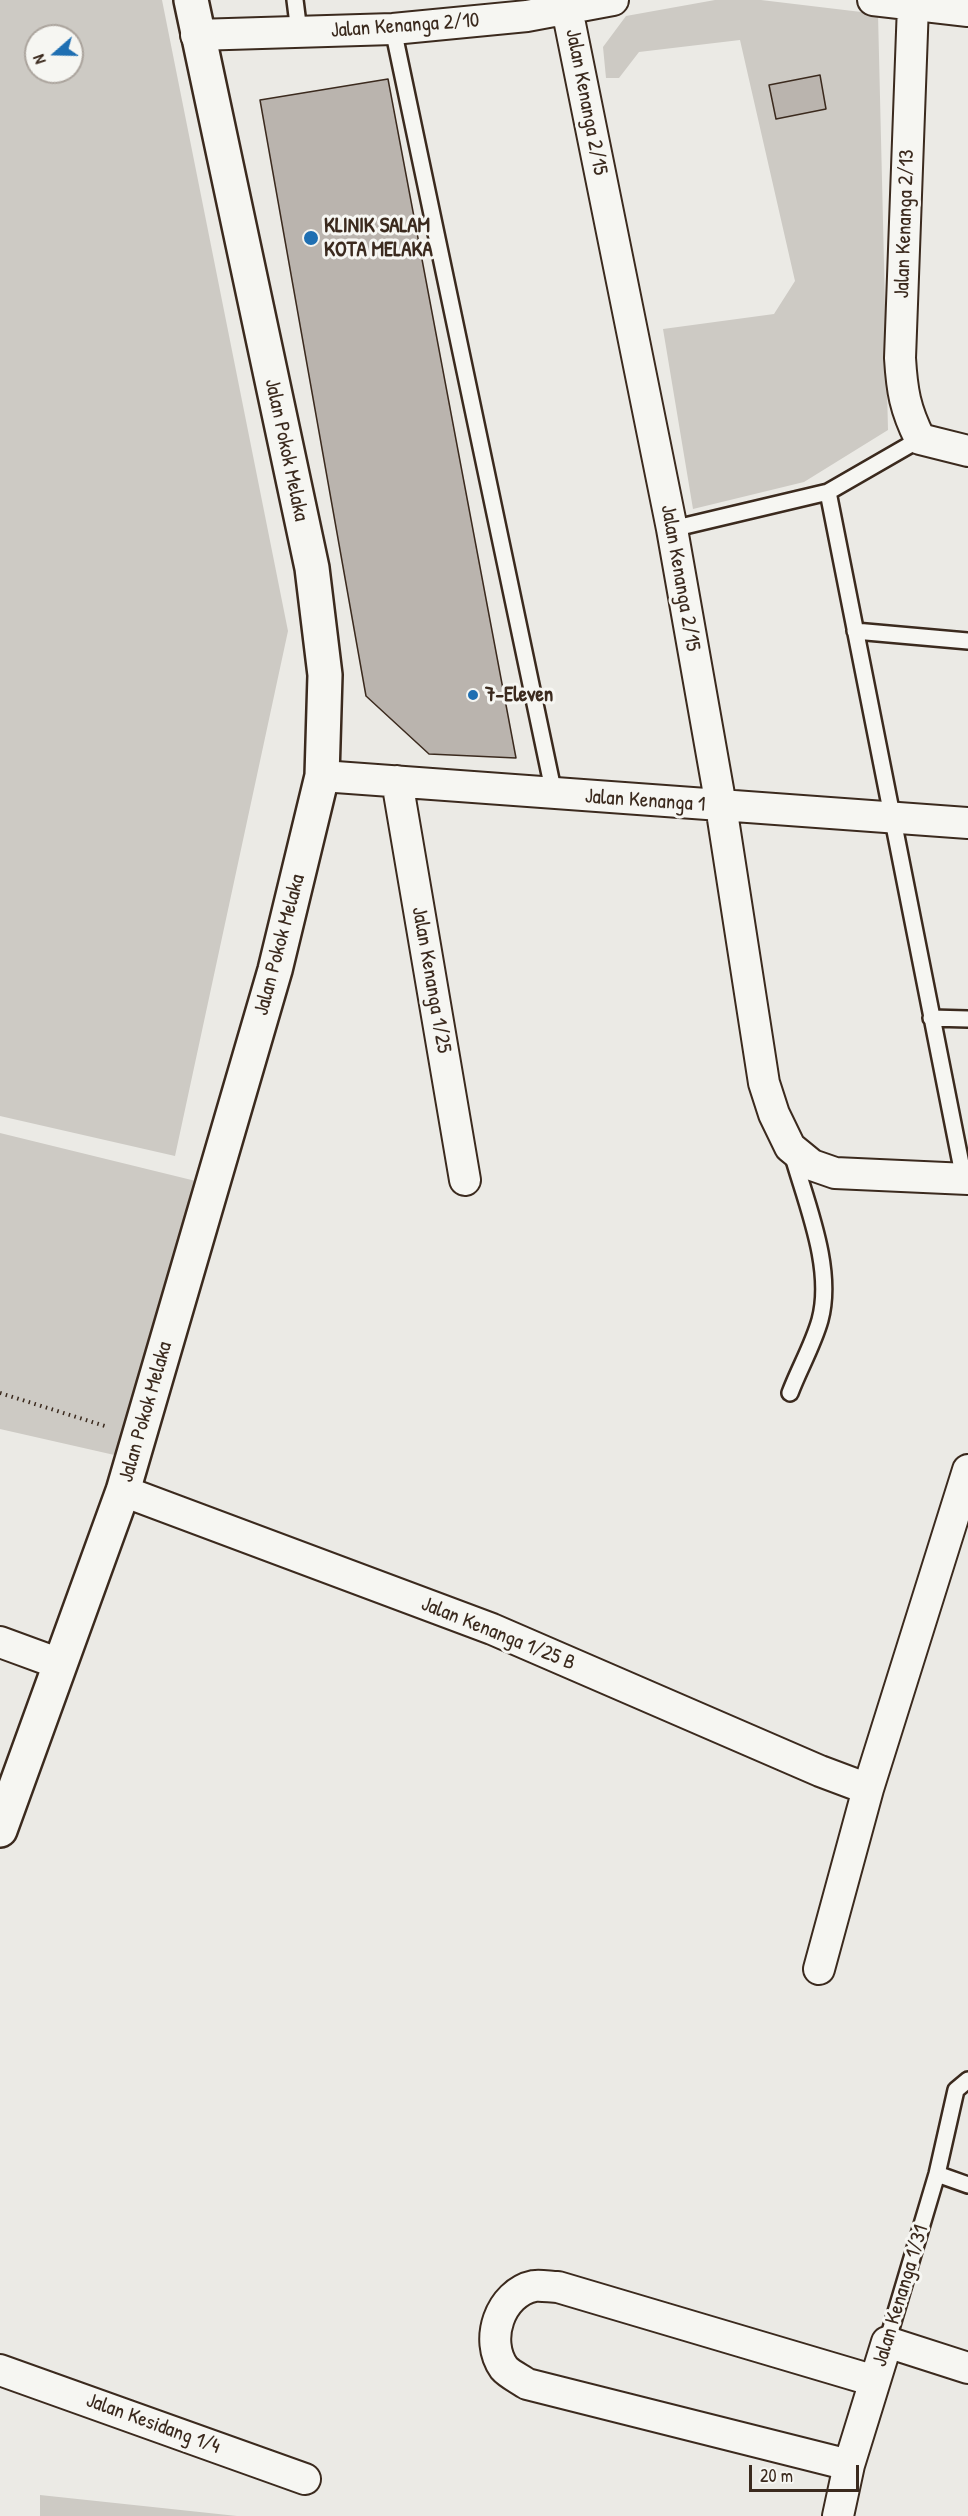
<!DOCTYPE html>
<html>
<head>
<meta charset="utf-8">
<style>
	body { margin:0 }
	#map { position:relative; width:968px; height:2516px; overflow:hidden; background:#ebeae5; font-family:"Patrick Hand",sans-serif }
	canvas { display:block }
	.north { position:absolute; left:24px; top:24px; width:60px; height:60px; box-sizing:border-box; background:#f6f6f2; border:2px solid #aba49d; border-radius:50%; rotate:250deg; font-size:16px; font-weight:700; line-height:24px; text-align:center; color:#3b2a1e }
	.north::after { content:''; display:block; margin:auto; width:21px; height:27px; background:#1f6fb2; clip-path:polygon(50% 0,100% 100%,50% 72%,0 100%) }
	.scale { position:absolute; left:749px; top:2465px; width:110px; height:27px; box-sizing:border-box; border:3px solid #3b2a1e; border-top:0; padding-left:8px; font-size:18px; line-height:21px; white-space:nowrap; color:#3b2a1e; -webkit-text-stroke:4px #f6f6f2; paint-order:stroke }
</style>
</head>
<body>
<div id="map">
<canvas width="968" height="2516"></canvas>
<div class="north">N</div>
<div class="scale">20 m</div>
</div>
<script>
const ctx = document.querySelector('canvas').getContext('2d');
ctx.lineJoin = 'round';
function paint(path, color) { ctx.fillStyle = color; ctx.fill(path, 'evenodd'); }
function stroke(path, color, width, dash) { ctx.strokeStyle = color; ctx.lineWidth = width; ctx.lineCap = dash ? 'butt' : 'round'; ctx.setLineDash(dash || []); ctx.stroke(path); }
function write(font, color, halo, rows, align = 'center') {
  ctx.font = font + ' "Patrick Hand",sans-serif'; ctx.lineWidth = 6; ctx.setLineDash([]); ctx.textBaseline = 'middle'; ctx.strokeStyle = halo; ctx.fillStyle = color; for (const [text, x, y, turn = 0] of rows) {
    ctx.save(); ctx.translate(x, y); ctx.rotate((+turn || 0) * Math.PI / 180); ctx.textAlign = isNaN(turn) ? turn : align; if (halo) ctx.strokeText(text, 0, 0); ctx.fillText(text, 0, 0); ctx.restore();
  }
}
const green = new Path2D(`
	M0,0H162L288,631L175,1156L0,1116ZM36,36H72V72H36Z
	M715,0H761L878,14L888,430L804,482L693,509L663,329L774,314L795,281L740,40L639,52L619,78H606L603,47L626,16Z
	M0,1133L212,1185L132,1459L0,1429Z
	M40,2495L237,2516H40Z`);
const building = new Path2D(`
	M820,75L826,109L776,119L769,85Z
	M388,79L516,758L429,754L366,696L260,100Z`);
const path = new Path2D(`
	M0,1393L105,1426`);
const lane = new Path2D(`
	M295,0L299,32
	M393,29L554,794
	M828,492L964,1179
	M672,529L828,492L920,439
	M855,631L968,641
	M931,1018L968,1019
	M790,1393C799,1369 813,1345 820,1320C834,1268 806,1203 792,1153
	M937,2174L968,2185
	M887,2342L937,2174L956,2090L968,2080`);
const street = new Path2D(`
	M873,0L968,11
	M913,5L900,358C902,391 905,409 920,439L968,451
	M567,9L672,529L721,806L764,1083L774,1114L790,1147L812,1165L835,1173L968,1179
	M196,35L393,29L527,16L613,0
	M322,776L968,823
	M397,781L465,1180
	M123,1491L492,1629L820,1771L868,1789
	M0,1642L60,1664
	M819,1969L868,1789L968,1470
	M0,2370L305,2479
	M849,2465L527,2384C520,2379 509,2374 504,2368C484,2340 500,2293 534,2286C541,2285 551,2287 558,2287L875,2381
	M838,2516L849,2465L887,2342L968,2368`);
const secondary = new Path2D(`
	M0,1830L123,1491L275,970L322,776L325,675L312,568L191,0`);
const markers = [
	[311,238,8,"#1f6fb2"],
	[473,695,6,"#1f6fb2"]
];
const streetNames = [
	["Jalan Kenanga 2/10",405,26,-4],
	["Jalan Kenanga 2/15",586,102,79],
	["Jalan Kenanga 2/13",905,224,-88],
	["Jalan Pokok Melaka",286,450,78],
	["Jalan Kenanga 2/15",680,578,80],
	["Jalan Kenanga 1",645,801,4],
	["Jalan Pokok Melaka",280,945,-75],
	["Jalan Kenanga 1/25",431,980,80],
	["Jalan Pokok Melaka",146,1412,-74],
	["Jalan Kenanga 1/25 B",498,1634,22],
	["Jalan Kenanga 1/31",901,2296,-73],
	["Jalan Kesidang 1/4",153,2424,20]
];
const poiNames = [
	["KLINIK SALAM",324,226],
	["KOTA MELAKA",324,250],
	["7-Eleven",485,695]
];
paint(green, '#cdcac4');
paint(building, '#bab4ae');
stroke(building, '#3b2a1e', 1.5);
stroke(lane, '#3b2a1e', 20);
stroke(street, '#3b2a1e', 34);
stroke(secondary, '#3b2a1e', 38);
stroke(path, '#3b2a1e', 4, [1.5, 4.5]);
stroke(lane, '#f6f6f2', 15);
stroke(street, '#f6f6f2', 30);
stroke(secondary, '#f6f6f2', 33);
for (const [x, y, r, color] of markers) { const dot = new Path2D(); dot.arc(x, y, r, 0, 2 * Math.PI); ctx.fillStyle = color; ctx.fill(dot); stroke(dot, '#f6f6f2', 2); }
write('21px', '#3b2a1e', '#f6f6f2', streetNames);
write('bold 21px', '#3b2a1e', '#f6f6f2', poiNames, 'left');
</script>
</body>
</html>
